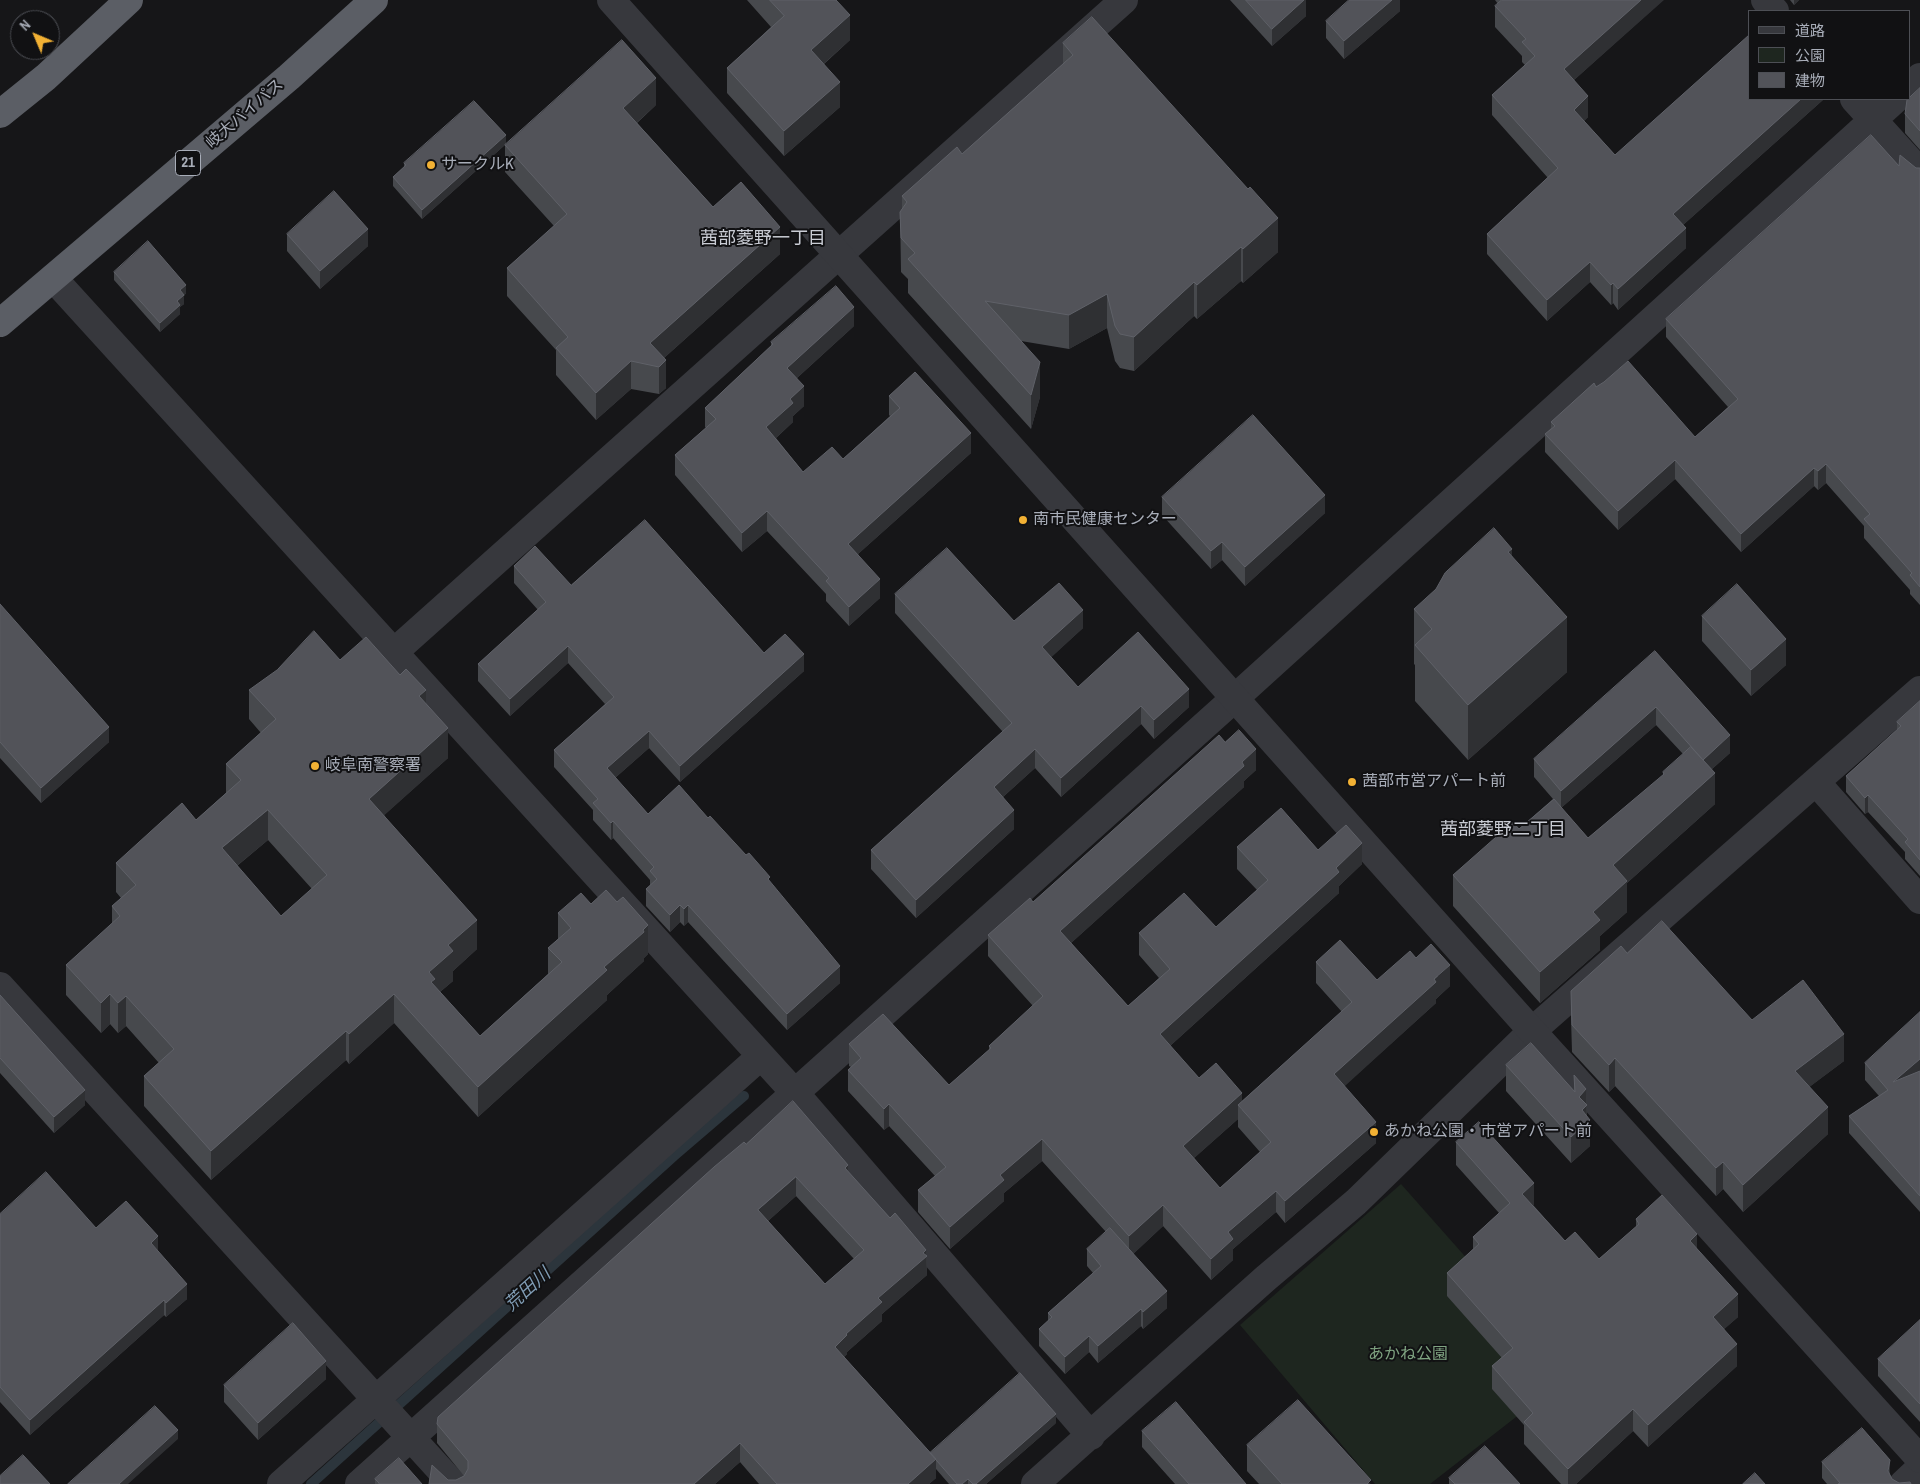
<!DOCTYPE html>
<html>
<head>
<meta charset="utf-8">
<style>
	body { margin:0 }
	#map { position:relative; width:1920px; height:1484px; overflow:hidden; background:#161618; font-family:"Archivo Narrow","Noto Sans JP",sans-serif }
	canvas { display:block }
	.legend { position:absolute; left:1748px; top:10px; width:162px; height:90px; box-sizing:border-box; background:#111113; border:1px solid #4d4f55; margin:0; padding:6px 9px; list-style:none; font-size:15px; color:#a8adb8 }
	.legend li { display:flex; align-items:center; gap:10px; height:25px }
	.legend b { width:25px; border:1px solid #4d4f55 }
	.north { position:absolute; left:10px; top:10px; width:50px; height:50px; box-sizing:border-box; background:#111113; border:1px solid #4d4f55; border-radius:50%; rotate:315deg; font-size:14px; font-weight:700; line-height:20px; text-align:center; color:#a8adb8 }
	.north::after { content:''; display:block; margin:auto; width:18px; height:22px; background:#f2b134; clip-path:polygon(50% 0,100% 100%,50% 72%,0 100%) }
</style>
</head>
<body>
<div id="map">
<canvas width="1920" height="1484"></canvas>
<ul class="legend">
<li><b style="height:6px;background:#37383d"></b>道路</li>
<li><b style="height:14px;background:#1e261f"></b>公園</li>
<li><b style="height:14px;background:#525359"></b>建物</li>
</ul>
<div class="north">N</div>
</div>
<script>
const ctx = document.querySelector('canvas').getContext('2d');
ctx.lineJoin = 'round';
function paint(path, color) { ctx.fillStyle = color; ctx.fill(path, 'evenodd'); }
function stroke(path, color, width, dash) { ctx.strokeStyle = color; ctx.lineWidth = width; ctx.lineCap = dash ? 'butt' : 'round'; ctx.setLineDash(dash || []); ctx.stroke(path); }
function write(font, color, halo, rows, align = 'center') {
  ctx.font = font + ' "Archivo Narrow","Noto Sans JP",sans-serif'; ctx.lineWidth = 4; ctx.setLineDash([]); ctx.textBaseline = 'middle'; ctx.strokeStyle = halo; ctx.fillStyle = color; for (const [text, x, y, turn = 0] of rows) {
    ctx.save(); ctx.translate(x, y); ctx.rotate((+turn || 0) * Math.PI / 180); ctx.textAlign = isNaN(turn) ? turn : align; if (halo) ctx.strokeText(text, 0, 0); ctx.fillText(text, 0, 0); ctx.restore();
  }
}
const green = new Path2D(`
	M1401,1184L1570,1375L1430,1484H1375L1240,1325Z`);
const stream = new Path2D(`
	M311,1484L674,1156L744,1096`);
const minor = new Path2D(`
	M1765,0L1775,11
	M1909,88L1920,77
	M1854,99L1920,172
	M53,278L795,1093L1091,1436
	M393,653L1124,0
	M1816,782L1920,900
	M0,986L453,1484
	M281,1484L761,1056
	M359,1484L1235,698L1896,99
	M1035,1484L1266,1278L1356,1202L1532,1031L1920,690
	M1903,1484L1920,1468`);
const tertiary = new Path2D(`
	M611,0L1532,1031L1920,1459`);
const trunk = new Path2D(`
	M0,114L46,77L129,0
	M0,323L289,77L374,0`);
const wall = new Path2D(`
	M747,0H836L850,40L824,64L840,107L784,156L727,93V68L771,27Z
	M1230,0H1306V16L1272,46Z
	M1400,0V11L1344,59L1326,38V21Z
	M1495,0H1663L1574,80L1588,117L1584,121L1615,155L1824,99L1683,225L1686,248L1618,310L1613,303L1611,305L1590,282L1547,321L1487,254V234L1548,178L1492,115V95L1525,65L1522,62V56L1495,27V6L1498,4Z
	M1790,0H1799L1794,5Z
	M1063,43L1278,252L1243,283L1241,281L1197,319L1194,316L1134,371L1120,368L1115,361L1107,328L1069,349L1021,341L1040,397L1031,429L908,293V279L901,272L900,212L902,209V196L962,154L1063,64Z
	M1920,88V150L1905,133V114Z
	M656,105L637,123L713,207L780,254L664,358L666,388L659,394L631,389L596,420L556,375V350L507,296V268L554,226L505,172V145Z
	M506,144L422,219L393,186V177L404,167V163Z
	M1899,166L1920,168V605L1910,594V590L1864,538V526L1826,483L1818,490L1814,486L1741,552L1675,479L1618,530L1545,452V434L1551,428V422L1596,387L1695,437L1728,407L1666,337V319Z
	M287,234L368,246L320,289L287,251Z
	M114,272L186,293L184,296V304L180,307V314L160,332L114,280Z
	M854,326L797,378L804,406L793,416V422L776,438L803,472L843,459L890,416L889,415V396L971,453L858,554L880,598L849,626L826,601V594L767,531L742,552L675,475V455L706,428L705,427V408L771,346V342Z
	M1162,497L1325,513L1245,586L1222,560L1211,569L1162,515Z
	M1512,556L1567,672L1468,760L1415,701V665L1414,664V609Z
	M514,566L571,585L764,653L804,671L680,782L649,748L615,778L648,814L708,818L770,882L840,983L787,1030L688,922L684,926L680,922L670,932L646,906V889L650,886V880L613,838L611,840L593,820V810L554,767V750L605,704L568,663L510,716L478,681V664L538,610L514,583Z
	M895,594L1014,621L1083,628L1051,657L1078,687L1189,707L1154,739L1141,724L1061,797L1035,768L1003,797L1014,829L916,918L871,869V850L1003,732L895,613Z
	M0,604L109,742L41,803L0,758Z
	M1702,616L1786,665L1751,696L1702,641Z
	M1655,651L1730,753L1712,769L1715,804L1627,883V912L1600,936V950L1540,1003L1453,906V875L1519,829L1553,799L1534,777V759ZM1656,725L1683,754L1663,772V776L1588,838L1561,808Z
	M340,660L426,703L448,758L384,815L477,949L453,971V981L440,992L480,1036L548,974V948L558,939V913L591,904L648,954L644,958V961L607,995V1000L478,1117L394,1023L349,1064L346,1060L211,1180L144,1106V1076L159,1063L126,1026L118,1033L110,1024L101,1033L66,995V965L112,924V906L121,898L116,892V863L196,820L226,793V764L261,733L249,719V690ZM268,840L312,889L281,916L237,866Z
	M1920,701V876L1905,859V852L1868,812L1865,814L1846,792V776L1897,730V722Z
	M1225,742L1256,770L1244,781V787L1071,943L1128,1006L1159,978L1139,955V933L1216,927L1257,890L1237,869V847L1318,850L1362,864L1339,886V893L1170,1046L1199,1078L1242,1101L1342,1012L1316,983V962L1377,980L1416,958L1450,986L1436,999V1003L1344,1086L1376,1143L1285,1223L1276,1212L1233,1249V1260L1211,1280L1163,1226L1133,1254L1167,1308L1143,1329L1141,1326L1098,1363L1089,1352L1065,1374L1039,1346V1329L1048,1321V1313L1093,1273L1087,1266V1249L1106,1232L1042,1161L1004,1193V1201L950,1249L918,1212V1190L935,1176L889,1126L884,1130L848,1091V1070L851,1067L849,1066V1044L949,1085L989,1050V1046L1033,1006L988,956V935L1033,902ZM1238,1119V1127L1260,1152L1220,1188L1194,1158Z
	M1627,953L1752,1020L1844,1061L1809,1087L1828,1134L1743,1212L1723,1189L1716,1196L1615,1086L1609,1092L1572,1052L1571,1018V991Z
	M0,995L85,1105L54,1133L0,1073Z
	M1920,1012V1212L1849,1133V1116L1879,1096L1865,1080V1063Z
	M1506,1065L1574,1092V1075L1586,1089L1587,1116L1590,1146L1571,1163L1506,1091Z
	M1456,1142L1534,1206L1565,1241L1599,1259L1636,1227V1219L1697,1249L1738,1317L1724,1329L1737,1366L1648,1447L1633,1431L1576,1484H1561L1524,1444V1425L1492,1389V1366L1502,1358L1447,1296V1273L1473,1249V1237L1499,1213L1456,1165Z
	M746,1144L848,1172L890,1218L926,1250L927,1275L882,1314V1321L847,1352V1354L844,1357L930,1453L1056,1423L986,1484H949L936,1469V1478L929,1484H759L740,1462L715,1484H429L448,1480H456L464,1476L437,1443V1424ZM796,1196L854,1259L825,1284L768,1221Z
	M0,1214L96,1228L158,1251L187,1299L166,1317L164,1315L30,1435L0,1402Z
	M1920,1320V1422L1878,1376V1359Z
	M326,1379L258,1440L224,1402V1385Z
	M1142,1431L1246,1484H1175L1142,1447Z
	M1247,1445L1371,1484H1259L1247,1471Z
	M1822,1462L1890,1476L1892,1479L1899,1483L1911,1484H1827L1822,1478Z
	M1449,1478L1520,1484H1449Z
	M375,1479L422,1484H375Z`);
const shadedWall = new Path2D(`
	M1304,0H1306V16L1272,46V29Z
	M1392,0H1400V11L1344,59V41Z
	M1641,0H1664L1564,89V69Z
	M1794,0H1799L1794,5Z
	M850,15V40L811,75V50Z
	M656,78V105L623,135V108Z
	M840,82V107L784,156V131Z
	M1588,96V117L1574,130V110Z
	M1801,99H1824L1673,234V214Z
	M506,135V144L422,219V210Z
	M1278,218V252L1243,283V249Z
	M780,227V254L655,366L650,343Z
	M1686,228V248L1618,310V289Z
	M368,229V246L320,289V271Z
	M1241,247V281L1197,319V285Z
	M1590,262V282L1547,321V300Z
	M1194,282V316L1134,371V337Z
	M1613,283V303L1611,305V285Z
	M186,285V293L184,296V304L180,307V314L160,332V323L177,301L180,290Z
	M1107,294V328L1069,349V315Z
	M854,307V326L787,387V368Z
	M666,360V388L659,394V367Z
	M631,361V389L596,420V393Z
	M1040,362V397L1031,429V395Z
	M804,386V406L793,416V422L766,447V427L790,399Z
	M971,433V453L848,563V544Z
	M1675,460V479L1618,530V511Z
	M1826,464V483L1818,490V471Z
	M1814,468V486L1741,552V534Z
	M1325,495V513L1245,586V567Z
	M767,511V531L742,552V533Z
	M1222,542V560L1211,569V551Z
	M1512,549V604L1508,552Z
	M880,579V598L849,626V607Z
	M1083,610V628L1042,666V647Z
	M1567,617V672L1468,760V705Z
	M1786,639V665L1751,696V670Z
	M568,646V663L510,716V699Z
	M804,654V671L680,782V766Z
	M1189,689V707L1154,739V720Z
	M426,690V720L419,696Z
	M1141,706V724L1061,797V778Z
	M1656,707V725L1561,808V791Z
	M109,727V742L41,803V788Z
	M448,728V758L369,829V799Z
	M649,731V748L607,785V768Z
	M1730,735V753L1703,777V760Z
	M1035,749V768L994,805V787Z
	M1256,749V770L1244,781V787L1060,953V931Z
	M1715,773V804L1627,883V912L1600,936V950L1540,1003V972L1593,912L1613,865Z
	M1868,795V812L1865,814V798Z
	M268,810V840L222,878V848Z
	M1014,810V829L916,918V900Z
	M613,821V838L611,840V823Z
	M1362,843V864L1339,886V893L1160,1055V1034Z
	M680,905V922L670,932V915Z
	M688,905V922L684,926V909Z
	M477,920V949L453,971V981L435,996L429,972L448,945Z
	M648,925V954L644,958V961L607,995V1000L478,1117V1087L604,967Z
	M1450,965V986L1436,999V1003L1334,1096V1074Z
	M840,966V983L787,1030V1014Z
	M110,994V1024L101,1033V1003Z
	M394,994V1023L349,1064V1034Z
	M126,996V1026L118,1033V1003Z
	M346,1031V1060L211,1180V1151Z
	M1844,1034V1061L1795,1098V1071Z
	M1615,1058V1086L1609,1092V1065Z
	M1920,1059V1076L1893,1082Z
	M1586,1089L1587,1123L1590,1120V1146L1571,1163V1137L1579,1097Z
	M85,1090V1105L54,1133V1117Z
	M1242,1093V1110L1238,1105V1119L1183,1168V1146Z
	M889,1104V1126L884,1130V1109Z
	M1828,1107V1134L1743,1212V1185Z
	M1376,1122V1143L1285,1223V1201Z
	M1042,1139V1161L1004,1193V1201L950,1249V1227L1000,1175Z
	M1723,1162V1189L1716,1196V1168Z
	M848,1165V1184L845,1168Z
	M796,1177V1196L758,1230V1210Z
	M1534,1183V1206L1522,1216V1194Z
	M1276,1191V1212L1233,1249V1260L1211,1280V1259L1228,1232Z
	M1163,1205V1226L1129,1258V1236Z
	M1697,1234V1257L1690,1241Z
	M158,1236V1251L151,1243Z
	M926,1250L927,1275L882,1314V1321L847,1352V1354L835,1366V1347L878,1298Z
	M187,1284V1299L166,1317V1303Z
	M1167,1291V1308L1143,1329V1312Z
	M1738,1294V1317L1713,1339V1317Z
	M164,1300V1315L30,1435V1420Z
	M1141,1309V1326L1098,1363V1346Z
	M1089,1336V1352L1065,1374V1357Z
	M1737,1344V1366L1648,1447V1425Z
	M326,1361V1379L258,1440V1423Z
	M1633,1409V1431L1576,1484H1568V1469Z
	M1056,1414V1423L986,1484H976Z
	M178,1430V1439L128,1484H119Z
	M740,1443V1462L715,1484H694Z
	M936,1459V1478L929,1484H908Z
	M1890,1460V1476L1888,1471Z
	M968,1479V1484H962Z`);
const building = new Path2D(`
	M770,0H836L850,15L811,50L840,82L784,131L727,68L784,16Z
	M1246,0H1304L1272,29Z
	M1349,0H1392L1344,41L1326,21Z
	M1502,0H1641L1564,69L1588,96L1574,110L1615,155L1749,35V99H1801L1673,214L1686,228L1618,289L1613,283L1611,285L1590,262L1547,300L1487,234L1558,168L1492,95L1535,56L1522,42L1526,39L1495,6Z
	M1092,17L1248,189L1250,187L1278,218L1243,249L1241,247L1197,285L1194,282L1134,337L1120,334L1115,326L1107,294L1069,315L985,301L1040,362L1031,395L908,259L915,253L901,238L900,212L907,202L902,196L957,147L962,154L1073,55L1063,43Z
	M622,40L656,78L623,108L713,207L741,182L780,227L650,343L666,360L659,367L631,361L596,393L556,348L568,337L507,268L567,214L505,145Z
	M1920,88V131L1905,114L1907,100Z
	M474,101L506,135L422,210L393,177L406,165L404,163Z
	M1871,135L1899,166L1900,155L1916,168H1920V587L1910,575L1912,573L1864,519L1870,514L1826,464L1818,471L1814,468L1741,534L1675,460L1618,511L1545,434L1555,426L1551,422L1594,383L1596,387L1604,382L1628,361L1695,437L1738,399L1666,319Z
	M334,191L368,229L320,271L287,234Z
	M148,241L186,285L180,290L184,295L177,301L180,305L160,323L114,272Z
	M836,286L854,307L787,368L804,386L790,399L793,403L766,427L803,472L832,447L843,459L900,408L889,396L915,372L971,433L848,544L880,579L849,607L826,581L829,578L767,511L742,533L675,455L716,419L705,408L773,344L771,342Z
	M1253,415L1325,495L1245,567L1222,542L1211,551L1162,497Z
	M645,520L764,653L785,634L804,654L680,766L649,731L607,768L648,814L679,785L708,818L710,816L746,855L749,853L770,877L768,879L840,966L787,1014L688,905L684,909L680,905L670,915L646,889L657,879L650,871L654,867L613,821L611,823L593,803L598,799L554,750L614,697L568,646L510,699L478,664L546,602L514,566L535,546L571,585Z
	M1494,528L1512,549L1508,552L1567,617L1468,705L1415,645L1432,629L1414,609L1436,589L1445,573Z
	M947,548L1014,621L1059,583L1083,610L1042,647L1078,687L1138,632L1189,689L1154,720L1141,706L1061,778L1035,749L994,787L1014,810L916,900L871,850L1012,723L895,594Z
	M1737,584L1786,639L1751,670L1702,616Z
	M0,604L109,727L41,788L0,742Z
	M314,631L340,660L366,637L400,675L406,669L426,690L419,696L448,728L369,799L477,920L448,945L453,951L429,972L435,979L431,982L480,1036L562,962L548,948L571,928L558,913L581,893L591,904L606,890L617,902L623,897L648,925L643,930L644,932L604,967L607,970L478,1087L394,994L349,1034L346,1031L211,1151L144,1076L174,1049L126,996L118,1003L110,994L101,1003L66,965L120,916L112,906L136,885L116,863L182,803L196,820L241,780L226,764L276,719L249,690L277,670ZM268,810L327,875L281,916L222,848Z
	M1655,651L1730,735L1703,760L1656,707L1561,791L1534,759Z
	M1920,701V860L1905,842L1908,839L1868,795L1865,798L1846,776L1901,726L1897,722Z
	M1239,730L1256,749L1242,762L1244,766L1060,931L1128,1006L1170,969L1139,933L1184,893L1216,927L1268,880L1237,847L1281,808L1318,850L1346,825L1362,843L1336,868L1339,872L1160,1034L1199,1078L1216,1063L1242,1093L1183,1146L1220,1188L1271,1142L1238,1105L1352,1002L1316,962L1340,940L1377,980L1410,951L1416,958L1431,944L1450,965L1434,979L1436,982L1334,1074L1376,1122L1285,1201L1276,1191L1228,1232L1233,1239L1211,1259L1163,1205L1129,1236L1042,1139L1000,1175L1004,1180L950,1227L918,1190L946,1167L889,1104L884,1109L848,1070L861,1058L849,1044L883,1014L949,1085L991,1048L989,1046L1043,996L988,935L1030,898L1033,902L1219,735L1225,742Z
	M1691,747L1715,773L1613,865L1627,881L1593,912L1600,920L1540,972L1453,875L1513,822L1519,829L1554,799L1588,838L1664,774L1663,772Z
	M1662,921L1752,1020L1803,980L1844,1034L1795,1071L1828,1107L1743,1185L1723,1162L1716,1168L1615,1058L1609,1065L1572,1025L1571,991L1621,946L1627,953Z
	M0,995L85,1090L54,1117L0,1058Z
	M1920,1012V1059L1893,1082L1920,1071V1196L1849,1116L1888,1090L1865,1063Z
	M1531,1043L1575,1092L1574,1075L1586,1089L1579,1097L1587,1105L1582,1110L1590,1120L1571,1137L1506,1065Z
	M793,1101L848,1165L845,1168L890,1218L895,1213L926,1250L923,1253L927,1256L878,1298L882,1302L846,1334L847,1335L835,1347L936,1459L908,1484H777L740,1443L694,1484H429L432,1465L448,1480H456L464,1476L468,1469V1461L437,1424L438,1417L714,1167L744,1142L746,1144ZM796,1177L864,1250L825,1284L758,1210Z
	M1479,1122L1534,1183L1522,1194L1565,1241L1575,1232L1599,1259L1639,1224L1636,1219L1662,1195L1697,1234L1690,1241L1738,1294L1713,1317L1737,1344L1648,1425L1633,1409L1568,1469L1524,1422L1533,1413L1492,1366L1513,1348L1447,1273L1479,1244L1473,1237L1510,1203L1456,1142Z
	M46,1172L96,1228L126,1201L158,1236L151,1243L187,1284L166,1303L164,1300L30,1420L0,1387V1214Z
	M1110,1228L1167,1291L1143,1312L1141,1309L1098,1346L1089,1336L1065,1357L1039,1329L1052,1317L1048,1313L1101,1266L1087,1249Z
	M1920,1320V1404L1878,1359Z
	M293,1323L326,1361L258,1423L224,1385Z
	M1020,1373L1056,1414L976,1484H973L968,1479L962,1484H957L930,1453Z
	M1298,1400L1371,1480L1367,1484H1282L1247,1445Z
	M1176,1402L1246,1484H1189L1142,1431Z
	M155,1406L178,1430L119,1484H68Z
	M1862,1428L1890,1460L1888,1471L1892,1479L1899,1483L1910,1482L1911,1484H1838L1840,1483L1822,1462Z
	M1485,1446L1520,1484H1455L1449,1478Z
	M23,1455L50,1484H0V1476Z
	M399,1458L422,1484H379V1483L375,1479Z
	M1755,1473L1765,1484H1743Z`);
const markers = [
	[431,165,5,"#f2b134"],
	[1023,520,5,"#f2b134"],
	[315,766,5,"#f2b134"],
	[1352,782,5,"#f2b134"],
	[1374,1132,5,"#f2b134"]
];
const shields = [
	[188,163,25]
];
const shieldNames = [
	["21",188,163]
];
const streetNames = [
	["岐大バイパス",245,114,-41]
];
const poiNames = [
	["サークルK",441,165],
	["南市民健康センター",1033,520],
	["岐阜南警察署",325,766],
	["茜部市営アパート前",1362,782],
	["あかね公園・市営アパート前",1384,1132]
];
const parkNames = [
	["あかね公園",1408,1355]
];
const neighbourhoodNames = [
	["茜部菱野一丁目",763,239],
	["茜部菱野二丁目",1503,830]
];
const waterNames = [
	["荒田川",528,1290,-42]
];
paint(green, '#1e261f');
stroke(stream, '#2c353c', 10);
stroke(minor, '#37383d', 28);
stroke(tertiary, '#37383d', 28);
stroke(trunk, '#5b5e65', 28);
paint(wall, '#47494d');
paint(shadedWall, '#2f3033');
paint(building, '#525359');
stroke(building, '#5f6168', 1);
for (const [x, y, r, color] of markers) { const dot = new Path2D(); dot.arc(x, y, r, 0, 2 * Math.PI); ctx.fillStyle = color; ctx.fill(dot); stroke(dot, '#111113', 2); }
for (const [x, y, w] of shields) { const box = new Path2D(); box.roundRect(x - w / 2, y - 12.5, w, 25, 4); ctx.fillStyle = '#111113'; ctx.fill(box); stroke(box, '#a8adb8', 1); }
write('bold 15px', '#a8adb8', null, shieldNames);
write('16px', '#a8adb8', '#111113', streetNames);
write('16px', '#a8adb8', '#111113', poiNames, 'left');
write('16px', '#7fa381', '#111113', parkNames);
write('18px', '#c9ccd4', '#111113', neighbourhoodNames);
write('italic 18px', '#7f9bb3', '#111113', waterNames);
</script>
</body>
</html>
